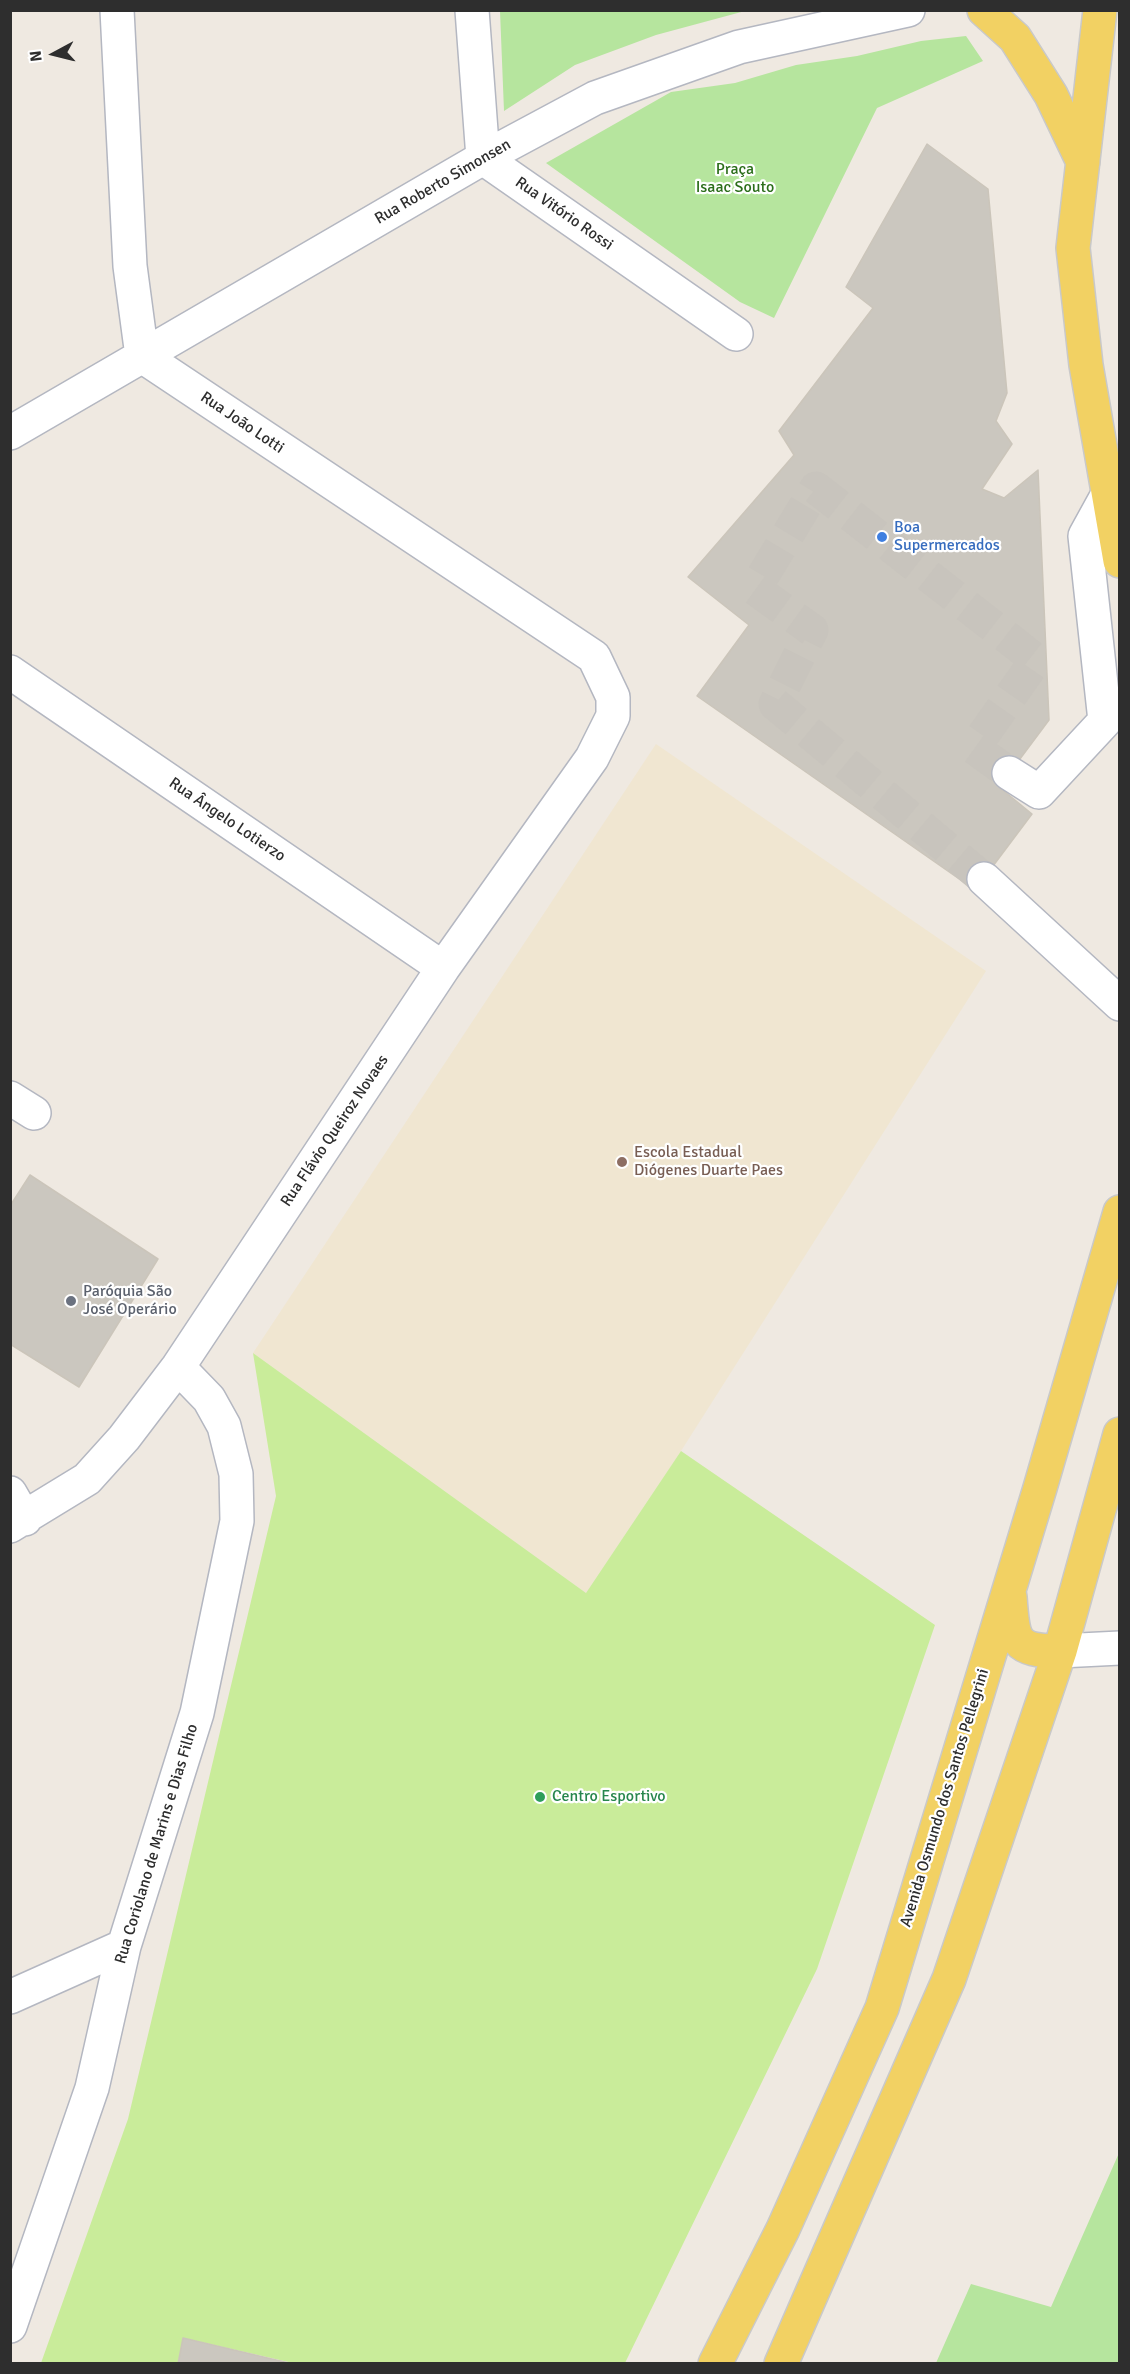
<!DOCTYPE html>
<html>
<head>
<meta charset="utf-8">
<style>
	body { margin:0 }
	#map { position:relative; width:1130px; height:2374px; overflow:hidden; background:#efe9e1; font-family:Signika,sans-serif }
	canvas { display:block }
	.frame { position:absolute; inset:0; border:12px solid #2e2e2e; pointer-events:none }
	.north { position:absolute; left:24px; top:24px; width:60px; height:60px; -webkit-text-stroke:4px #fff; paint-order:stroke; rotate:263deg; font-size:16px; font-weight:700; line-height:24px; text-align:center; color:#2e2e2e }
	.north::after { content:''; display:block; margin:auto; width:21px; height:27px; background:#2e2e2e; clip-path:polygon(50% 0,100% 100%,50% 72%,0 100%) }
</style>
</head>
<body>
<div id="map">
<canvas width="1130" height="2374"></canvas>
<div class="frame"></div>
<div class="north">N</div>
</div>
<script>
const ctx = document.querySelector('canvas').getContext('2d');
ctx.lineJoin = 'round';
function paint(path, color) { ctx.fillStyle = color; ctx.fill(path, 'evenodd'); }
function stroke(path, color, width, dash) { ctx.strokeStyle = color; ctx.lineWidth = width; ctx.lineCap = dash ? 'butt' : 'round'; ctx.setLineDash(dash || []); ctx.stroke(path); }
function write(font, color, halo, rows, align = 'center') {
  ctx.font = font + ' Signika,sans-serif'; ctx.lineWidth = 4.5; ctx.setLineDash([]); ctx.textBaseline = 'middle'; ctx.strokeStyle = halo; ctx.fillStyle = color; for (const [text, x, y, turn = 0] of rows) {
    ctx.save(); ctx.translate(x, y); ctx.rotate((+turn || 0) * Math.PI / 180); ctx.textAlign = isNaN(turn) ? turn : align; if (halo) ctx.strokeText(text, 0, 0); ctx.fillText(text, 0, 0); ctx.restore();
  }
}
const education = new Path2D(`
	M656,744L986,971L681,1451L586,1593L253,1353Z`);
const green = new Path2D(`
	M500,11V10L745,11L656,35L575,65L504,111Z
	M966,36L983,61L877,108L774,318L740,302L546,163L671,92L735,83L796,65L857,56L921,41Z
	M1119,2153V2363H936L971,2284L1051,2307Z`);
const pitch = new Path2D(`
	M253,1353L586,1593L681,1451L935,1625L817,1969L625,2363H293L183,2338L178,2363H41L128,2119L276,1496Z`);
const building = new Path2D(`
	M927,144L988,189L1007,393L996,421L1012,444L982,489L1004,498L1038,470L1049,720L999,787L1032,814L975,890L697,696L749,625L688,577L794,455L779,431L873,308L846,287Z
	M30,1175L158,1259L79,1387L10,1344V1206Z
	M183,2338L293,2364H178Z`);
const minorTunnel = new Path2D(`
	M984,879L775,704L812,630L755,589L816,488L1036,660L974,748L1009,773`);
const minor = new Path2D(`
	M472,10L483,158
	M483,158L736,334
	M10,433L483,158L595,98L739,47L908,10
	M10,672L443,968
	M1009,773L1039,792L1105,721L1085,536L1107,496
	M984,879L1120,1004
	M10,1098L34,1113
	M10,1493L25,1519
	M10,1526L87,1479L124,1438L178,1367L443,968L592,758L613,716V697L594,657L142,356L130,266L117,10
	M1060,1651L1120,1648
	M10,1997L124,1946
	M10,2326L92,2088L124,1946L197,1713L237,1521L236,1474L224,1426L209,1399L178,1367`);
const major = new Path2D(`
	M984,10L1015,38L1051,95L1083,162
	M1100,10L1073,248L1086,365L1120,561
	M1010,1597C1013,1640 1013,1651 1060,1651
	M715,2364L783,2229L882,2008L1040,1488L1120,1212
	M781,2364L949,1979L1060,1651L1120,1434`);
const markers = [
	[882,537,6,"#3f7fe0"],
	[622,1162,6,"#8d6e63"],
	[71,1301,6,"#6b7280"],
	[540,1797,6,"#2e9e5b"]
];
const parkNames = [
	["Praça",735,170],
	["Isaac Souto",735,188]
];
const streetNames = [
	["Rua Roberto Simonsen",443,182,-30],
	["Rua Vitório Rossi",564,214,35],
	["Rua João Lotti",242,423,34],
	["Rua Ângelo Lotierzo",227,820,34],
	["Rua Flávio Queiroz Novaes",335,1131,-56],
	["Avenida Osmundo dos Santos Pellegrini",945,1798,-73],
	["Rua Coriolano de Marins e Dias Filho",157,1844,-73]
];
const shopNames = [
	["Boa",894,528],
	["Supermercados",894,546]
];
const educationNames = [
	["Escola Estadual",634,1153],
	["Diógenes Duarte Paes",634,1171]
];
const worshipNames = [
	["Paróquia São",83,1292],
	["José Operário",83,1310]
];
const leisureNames = [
	["Centro Esportivo",552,1797]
];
paint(education, '#f0e6d1');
paint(green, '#b6e59e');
paint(pitch, '#c9ec9a');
paint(building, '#cbc7bf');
stroke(building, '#cbc5ba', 1.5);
stroke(minorTunnel, '#c8c4bd', 33, [33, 16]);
stroke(minor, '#b4b7c1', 36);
stroke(major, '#c9c9c9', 36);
stroke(minor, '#fff', 33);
stroke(major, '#f2d163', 33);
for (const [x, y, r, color] of markers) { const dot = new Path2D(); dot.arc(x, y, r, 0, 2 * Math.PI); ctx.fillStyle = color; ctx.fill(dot); stroke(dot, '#fff', 2); }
write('16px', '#2c6e1b', '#fff', parkNames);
write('16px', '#2e2e2e', '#fff', streetNames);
write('16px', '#366cbe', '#fff', shopNames, 'left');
write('16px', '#785e54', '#fff', educationNames, 'left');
write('16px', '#5b616d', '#fff', worshipNames, 'left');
write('16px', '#27864d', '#fff', leisureNames, 'left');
</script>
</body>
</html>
